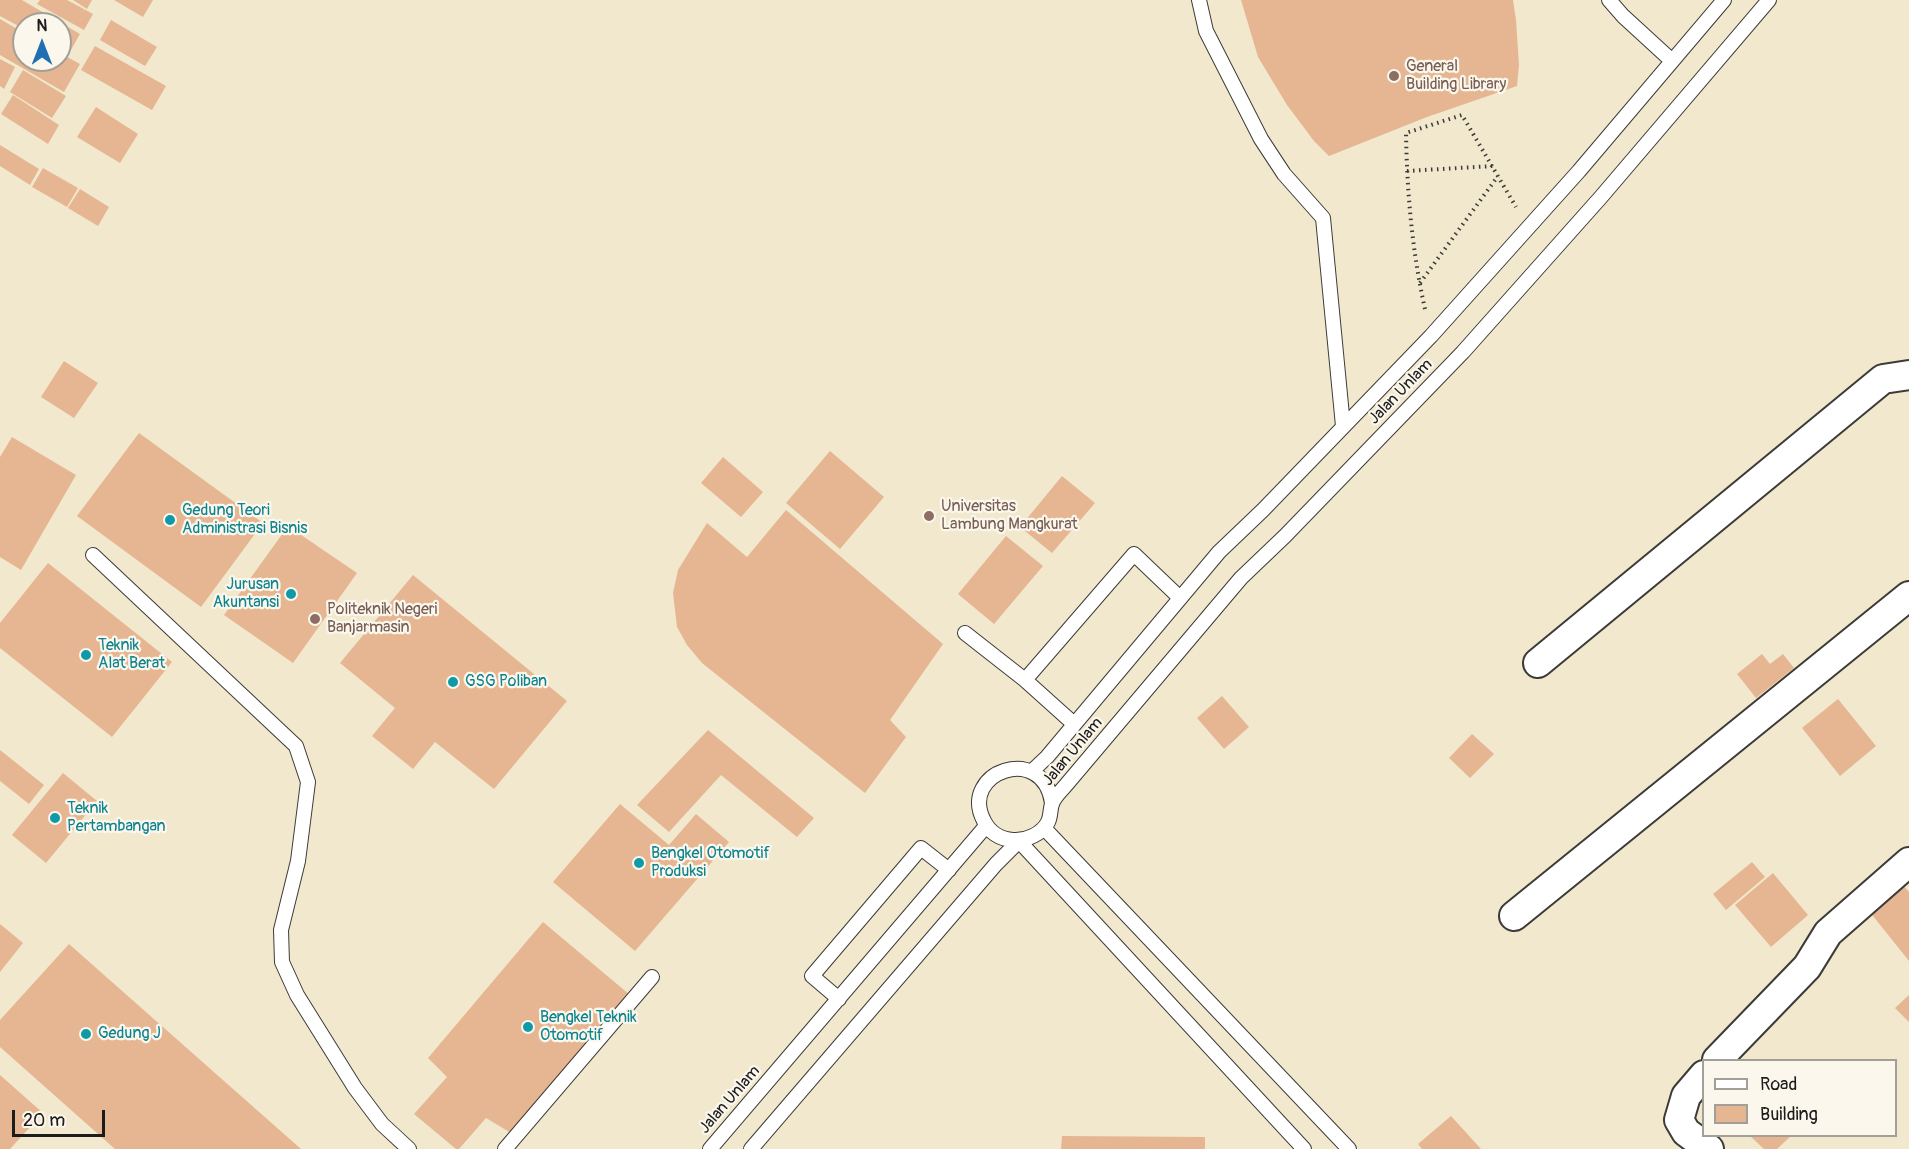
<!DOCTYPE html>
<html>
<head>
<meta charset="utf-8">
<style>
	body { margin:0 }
	#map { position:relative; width:1909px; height:1149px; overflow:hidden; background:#f1e8cd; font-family:Pangolin,sans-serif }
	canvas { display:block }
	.legend { position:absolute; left:1702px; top:1059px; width:195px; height:78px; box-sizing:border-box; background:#fbf7ec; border:2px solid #a29f99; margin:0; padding:8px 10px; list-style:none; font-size:18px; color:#1c1c1c }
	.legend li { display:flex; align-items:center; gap:12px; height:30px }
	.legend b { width:30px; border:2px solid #a29f99 }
	.north { position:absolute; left:12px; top:12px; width:60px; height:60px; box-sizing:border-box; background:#fbf7ec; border:2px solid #a29f99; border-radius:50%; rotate:0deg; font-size:16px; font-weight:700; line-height:24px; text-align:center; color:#1c1c1c }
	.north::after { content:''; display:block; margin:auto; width:21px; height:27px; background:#1f6fb2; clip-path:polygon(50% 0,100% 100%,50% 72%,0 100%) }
	.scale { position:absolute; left:12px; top:1110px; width:93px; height:27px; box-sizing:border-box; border:3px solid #1c1c1c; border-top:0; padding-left:8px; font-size:18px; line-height:21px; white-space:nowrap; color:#1c1c1c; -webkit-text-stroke:4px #fbf7ec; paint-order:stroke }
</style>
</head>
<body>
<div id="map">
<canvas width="1909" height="1149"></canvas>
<ul class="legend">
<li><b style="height:8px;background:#fff"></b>Road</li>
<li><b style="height:16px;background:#e6b692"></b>Building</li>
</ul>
<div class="north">N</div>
<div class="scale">20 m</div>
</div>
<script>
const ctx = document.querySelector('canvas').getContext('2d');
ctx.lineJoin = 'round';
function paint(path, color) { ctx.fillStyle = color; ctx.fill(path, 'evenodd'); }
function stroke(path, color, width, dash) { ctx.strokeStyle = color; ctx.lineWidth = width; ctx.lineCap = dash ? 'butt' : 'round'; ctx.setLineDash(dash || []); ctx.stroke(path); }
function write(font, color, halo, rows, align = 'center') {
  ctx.font = font + ' Pangolin,sans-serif'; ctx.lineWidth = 4.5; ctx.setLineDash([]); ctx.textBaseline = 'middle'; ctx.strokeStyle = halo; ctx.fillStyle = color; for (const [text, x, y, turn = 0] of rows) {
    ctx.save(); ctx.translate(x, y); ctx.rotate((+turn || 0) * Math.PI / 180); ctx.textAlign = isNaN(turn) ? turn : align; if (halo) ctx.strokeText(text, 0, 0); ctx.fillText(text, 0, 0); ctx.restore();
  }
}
const building = new Path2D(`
	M0,0H22L80,34L68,55L60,50V24H24V29L0,16Z
	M40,0H67L93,14L84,30L37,4Z
	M73,0H92L87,9Z
	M114,0H153L143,17Z
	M1241,0H1513L1516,20L1519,65L1517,86L1427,117L1329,156L1314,141L1287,105L1258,57Z
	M0,19L24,33V60H60V53L80,64L64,92L0,55Z
	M111,20L157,47L145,66L100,40Z
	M95,46L166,86L152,110L81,70Z
	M0,59L15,67L4,89L0,86Z
	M23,70L66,96L52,118L10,92Z
	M13,95L59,125L48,144L1,114Z
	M96,107L138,134L120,163L77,137Z
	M0,145L39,169L30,185L0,166Z
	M43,168L78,188L67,207L32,187Z
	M80,189L109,207L98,226L68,208Z
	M64,361L98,383L74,418L41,397Z
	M139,433L263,523L201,607L77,516Z
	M12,437L76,475L21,570L0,557V457Z
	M830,451L884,497L840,549L786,503Z
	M723,457L763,492L741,517L701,483Z
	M1062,476L1095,503L1052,553L1020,527Z
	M786,510L943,644L890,720L906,737L865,793L702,663L687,645L677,627L673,593L678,570L707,523L747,557Z
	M288,526L357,573L293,663L224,615Z
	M1006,536L1043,566L994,624L958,594Z
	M48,563L172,662L112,737L0,648V623Z
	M413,575L567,701L494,789L435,742L413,769L372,736L395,708L340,663Z
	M1762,654L1770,664L1783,654L1794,668L1756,698L1737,674Z
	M1222,696L1249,727L1224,749L1197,718Z
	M1838,699L1876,746L1840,776L1802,728Z
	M708,730L814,818L797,837L721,775L669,832L637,805Z
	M1472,734L1494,754L1470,778L1449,758Z
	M0,750L44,785L29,804L0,781Z
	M63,773L97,801L46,863L12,835Z
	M620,804L669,845L696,814L729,842L635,951L553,882Z
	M1752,862L1765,877L1726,910L1713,894Z
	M1773,873L1808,915L1771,947L1735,905Z
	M1902,884L1909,892V961L1869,911Z
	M543,922L630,995L511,1133L486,1118L459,1149H456L414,1114L447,1077L428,1058Z
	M0,924L23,943L0,972Z
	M69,944L301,1149H115L0,1047V1020Z
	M1909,995V1022L1895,1008Z
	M0,1075L43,1113L10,1149H0Z
	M1451,1116L1481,1149H1422L1418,1144Z
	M1062,1136L1205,1137V1149H1061Z
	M1750,1136H1791L1777,1149H1764Z`);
const path = new Path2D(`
	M1407,171L1493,166
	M1420,283L1498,176
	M1425,309C1412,251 1407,192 1406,133L1462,115L1516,207`);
const service = new Path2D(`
	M1199,0L1206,31L1261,139L1284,174L1323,218L1343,426
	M1609,0L1623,16L1671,60
	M93,555L296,746L308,782L298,861L281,930L282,962L297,995L355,1088L382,1124L409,1149
	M965,633L1025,680L1074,724
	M1025,680L1134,554L1179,597
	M1031,772L1047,757L1219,552L1263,510L1431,336L1579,171L1724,0
	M1052,803C1043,742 958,772 984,821C990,833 1000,839 1013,840C1026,841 1042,834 1048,822C1051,816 1050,809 1052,804C1054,797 1062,790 1066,785L1241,578L1285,536L1463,352L1601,197L1769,0
	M1044,828L1349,1149
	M839,999L812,976L921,848L949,870
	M505,1149L652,977
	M710,1149L986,826
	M751,1149L996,864L1019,841L1304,1149`);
const minor = new Path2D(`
	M1538,663L1883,379L1909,375
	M1514,916L1909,596
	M1717,1060L1807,967L1828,933L1909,862
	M1704,1075L1686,1096L1679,1120L1686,1132L1709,1149`);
const markers = [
	[1394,76,6,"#8d6e63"],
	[929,516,6,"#8d6e63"],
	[170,520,6,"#0f9aa8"],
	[291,594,6,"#0f9aa8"],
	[315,619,6,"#8d6e63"],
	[86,655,6,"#0f9aa8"],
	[453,682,6,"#0f9aa8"],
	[55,818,6,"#0f9aa8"],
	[639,863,6,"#0f9aa8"],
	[528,1027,6,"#0f9aa8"],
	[86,1034,6,"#0f9aa8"]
];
const educationNames = [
	["General",1406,67],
	["Building Library",1406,85],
	["Universitas",941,507],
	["Lambung Mangkurat",941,525],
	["Politeknik Negeri",327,610],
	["Banjarmasin",327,628]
];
const streetNames = [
	["Jalan Unlam",1401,392,-46],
	["Jalan Unlam",1073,752,-50],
	["Jalan Unlam",730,1100,-49]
];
const cultureNames = [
	["Gedung Teori",182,511],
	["Administrasi Bisnis",182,529],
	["Jurusan",279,585,"right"],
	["Akuntansi",279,603,"right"],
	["Teknik",98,646],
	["Alat Berat",98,664],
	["GSG Poliban",465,682],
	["Teknik",67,809],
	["Pertambangan",67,827],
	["Bengkel Otomotif",651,854],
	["Produksi",651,872],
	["Bengkel Teknik",540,1018],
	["Otomotif",540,1036],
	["Gedung J",98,1034]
];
paint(building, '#e6b692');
stroke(service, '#3c3b37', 16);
stroke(minor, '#3c3b37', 32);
stroke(path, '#3c3b37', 4, [1.5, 4.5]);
stroke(service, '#fff', 14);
stroke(minor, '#fff', 28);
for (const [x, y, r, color] of markers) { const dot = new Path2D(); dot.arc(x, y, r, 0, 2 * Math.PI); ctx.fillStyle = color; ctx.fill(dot); stroke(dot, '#fbf7ec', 2); }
write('16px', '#785e54', '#fbf7ec', educationNames, 'left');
write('16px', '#1c1c1c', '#fbf7ec', streetNames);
write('16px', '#0d838f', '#fbf7ec', cultureNames, 'left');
</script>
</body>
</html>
